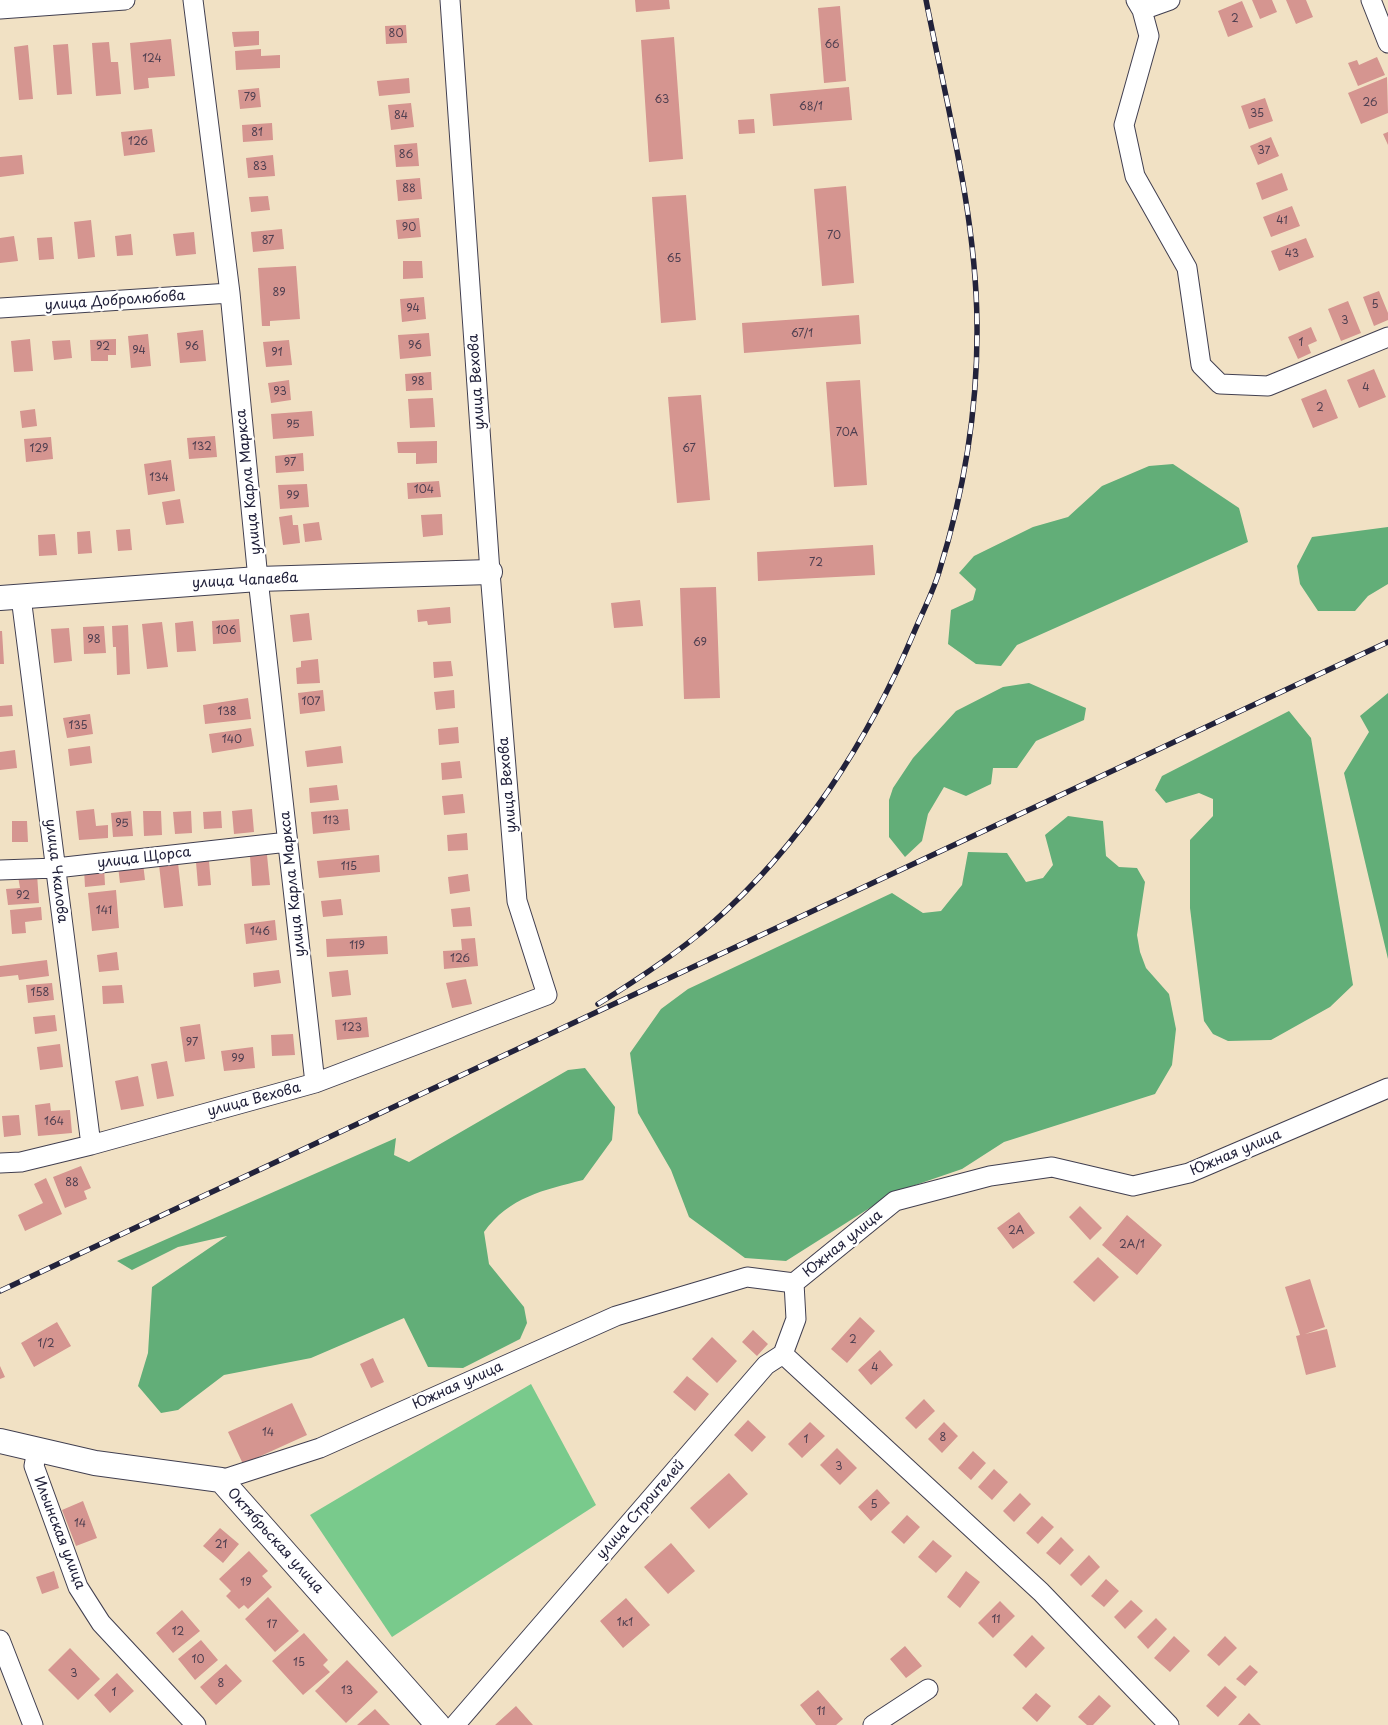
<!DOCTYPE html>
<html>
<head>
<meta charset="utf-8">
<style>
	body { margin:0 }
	canvas { display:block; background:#f1e1c4 }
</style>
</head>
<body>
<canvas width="1388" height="1725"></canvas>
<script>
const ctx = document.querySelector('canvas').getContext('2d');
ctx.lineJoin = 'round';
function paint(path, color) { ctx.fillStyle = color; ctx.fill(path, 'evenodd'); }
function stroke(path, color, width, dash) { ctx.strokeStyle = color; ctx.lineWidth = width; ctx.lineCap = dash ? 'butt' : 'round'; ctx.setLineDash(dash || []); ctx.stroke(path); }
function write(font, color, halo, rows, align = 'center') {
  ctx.font = font + ' "Playpen Sans",sans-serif'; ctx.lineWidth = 5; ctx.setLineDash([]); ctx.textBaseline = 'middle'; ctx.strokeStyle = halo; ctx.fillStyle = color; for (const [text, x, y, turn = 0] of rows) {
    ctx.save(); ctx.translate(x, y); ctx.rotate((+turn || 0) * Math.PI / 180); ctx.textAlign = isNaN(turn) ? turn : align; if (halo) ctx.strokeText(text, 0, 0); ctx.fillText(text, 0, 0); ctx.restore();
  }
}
const green = new Path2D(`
	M531,1384L596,1505L392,1637L310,1515Z`);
const forest = new Path2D(`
	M1173,464L1239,508L1248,542L1017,645L1001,666L976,664L948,644L951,610L973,600L976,589L959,573L974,556L1033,527L1068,517L1102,486L1149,466Z
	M1388,527V584L1368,596L1355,611H1318L1300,584L1297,566L1312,537Z
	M1029,683L1086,708L1084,720L1036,741L1017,768H993L991,784L966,796L944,787L928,814L922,841L905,857L889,837V800L893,788L913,758L956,711L1003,687Z
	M1388,693V959L1344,773L1369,732L1360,716Z
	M1289,711L1311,738L1353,985L1330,1007L1271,1040L1228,1041L1213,1034L1204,1021L1190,908V840L1213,816V799L1199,793L1166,803L1155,790L1162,776Z
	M1068,816L1103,821L1106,856L1119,867L1137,868L1145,882L1137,935L1140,952L1146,968L1169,994L1176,1029L1172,1065L1155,1094L1004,1142L962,1169L895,1192L786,1261L745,1258L689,1217L671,1170L638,1113L630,1053L661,1009L688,989L892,893L923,913L941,911L962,885L968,852L1007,853L1026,882L1043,878L1053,865L1045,835Z
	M585,1068L615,1107L612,1140L583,1180C544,1190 509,1197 484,1232L489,1264L524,1307L527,1323L520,1339L463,1368L428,1367L404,1318L311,1358L224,1375L178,1410L161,1413L138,1386L148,1353L152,1287L227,1236L178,1247L132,1270L117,1261L396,1138L394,1155L409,1162L568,1070Z`);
const building = new Path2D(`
	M635,0H669L670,9L636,12Z
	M1252,0H1272L1277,12L1260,19Z
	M1286,0H1306L1313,17L1296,24Z
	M1242,1L1253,27L1228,37L1218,11Z
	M840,6L846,81L824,83L818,8Z
	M406,25L407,43L386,44L385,26Z
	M259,31V45L234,47L232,32Z
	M674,37L683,159L649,162L641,40Z
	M171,39L175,76L148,78L149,88L134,90L130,43Z
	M109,42L111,62H118L121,94L96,96L92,43Z
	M68,44L72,94L57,95L53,45Z
	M28,45L33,99L19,100L14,47Z
	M261,49V56L280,55V68L236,70L235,51Z
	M1377,57L1385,75L1358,86L1348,63L1357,60L1359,65Z
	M1387,77L1388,113L1361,124L1348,93Z
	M409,78L410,93L379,96L377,81Z
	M849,87L852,120L773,126L770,94Z
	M259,88L261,107L240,109L238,90Z
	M1265,98L1273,121L1249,129L1241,106Z
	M411,103L414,127L391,130L388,105Z
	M754,119L755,133L739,134L738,120Z
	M272,123L273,140L243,142L242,125Z
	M152,129L155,152L124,156L121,132Z
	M1388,132V145L1383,134Z
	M1271,137L1279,156L1258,165L1250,146Z
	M417,143L419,166L396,167L394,145Z
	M22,155L24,174L0,177V157Z
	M273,155L275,176L248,178L246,158Z
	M1282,173L1288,190L1262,200L1256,183Z
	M420,178L422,199L398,201L396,180Z
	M846,186L854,283L822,286L814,189Z
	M686,195L696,320L661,323L652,197Z
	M268,196L270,210L251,212L249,197Z
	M1292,206L1300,226L1271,237L1263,217Z
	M419,218L421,237L398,239L396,220Z
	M91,220L95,257L78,259L74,222Z
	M282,229L284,249L253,252L251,232Z
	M194,232L196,254L176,256L173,234Z
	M131,234L133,255L117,256L115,236Z
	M14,236L18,261L0,263V238Z
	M52,237L54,259L39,260L37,238Z
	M1306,238L1314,257L1279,271L1271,251Z
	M403,261H422L423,278L403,279Z
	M296,266L300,319L270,321V326H262L258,268Z
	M1379,291L1388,313V320L1374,326L1363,297Z
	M424,297L426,319L402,322L400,299Z
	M1348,301L1361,333L1341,341L1328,309Z
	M859,315L861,344L744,353L742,323Z
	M1311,327L1317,341L1308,345L1311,353L1298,359L1288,337Z
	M203,330L206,361L180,363L177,333Z
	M429,333L431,356L400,359L398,335Z
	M148,334L151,366L131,368L128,336Z
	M30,339L33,371L14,372L11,341Z
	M116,339V355H108V361H91L90,340Z
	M70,340L72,358L54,360L52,341Z
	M289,340L292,365L266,367L263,342Z
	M1374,369L1386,397L1359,408L1347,380Z
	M431,372L432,390L406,391L405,374Z
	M289,380L291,400L271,403L268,383Z
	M860,380L867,485L834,487L826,382Z
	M1326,389L1338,418L1313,428L1301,399Z
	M701,395L710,500L677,503L668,397Z
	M433,398L435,427L410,428L408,399Z
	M35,409L37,426L22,428L20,411Z
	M312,411L314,436L273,439L271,414Z
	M215,436L217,457L189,459L187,438Z
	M51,437L53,459L26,462L24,439Z
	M437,441V463L416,464V453H398L397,442Z
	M303,453L304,471L276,473L275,456Z
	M171,460L175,491L148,495L144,464Z
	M439,481L441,497L408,499L407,483Z
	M307,484L309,507L280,509L278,485Z
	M180,499L184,523L166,525L162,502Z
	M442,514L443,535L423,537L421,515Z
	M292,515L293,525H298L300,543L283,545L279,517Z
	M319,522L322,540L305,542L303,524Z
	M130,529L132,550L118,551L116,530Z
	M90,531L92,553L78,554L77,532Z
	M55,534L57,555L39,556L38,535Z
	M873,545L875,575L758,581L757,552Z
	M716,587L720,698L684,699L680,588Z
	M640,600L643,626L614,628L611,603Z
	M450,607L451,623L428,625L427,621L418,622L417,610Z
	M309,613L312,640L293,642L290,615Z
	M239,619L241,642L213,644L212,621Z
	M193,621L196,651L177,652L175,623Z
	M162,622L168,667L147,669L142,624Z
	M128,625L130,674L117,675L116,647H113L112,626Z
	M104,626L106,653L84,654L83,627Z
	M69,628L72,661L54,663L51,629Z
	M0,631H2L4,664H0Z
	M318,659L320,683L297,684L296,668L301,667V661Z
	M451,661L453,676L434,678L433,662Z
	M323,690L325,711L300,714L298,693Z
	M454,690L455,708L436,710L434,692Z
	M248,698L251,719L205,724L203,705Z
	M12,705L13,716L0,717V706Z
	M90,714L93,734L67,738L63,718Z
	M458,727L459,743L439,745L438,729Z
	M251,728L254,746L212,753L209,734Z
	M90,746L92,763L70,766L68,749Z
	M341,746L343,763L307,767L305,751Z
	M15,750L17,768L0,770V752Z
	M460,761L462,778L442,780L441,763Z
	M337,785L339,800L310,803L309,788Z
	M463,794L465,813L444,815L442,796Z
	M94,809L96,826L108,825V838L79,840L76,811Z
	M252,809L254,832L234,834L232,811Z
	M348,809L350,830L313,834L311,812Z
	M131,811L133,836L113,837L111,813Z
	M143,811H161L162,835L144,836Z
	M191,811L192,833L175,834L173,812Z
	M221,811L222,828L204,829L203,812Z
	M12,821H27L28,842H12Z
	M467,833L468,850L448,851L447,835Z
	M267,855L270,885L252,886L250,856Z
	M379,855L380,872L319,878L317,861Z
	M209,861L211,885L198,886L196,862Z
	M143,863L145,880L120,883L118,866Z
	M178,863L183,906L164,908L159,865Z
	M104,867L105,885L85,887L84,869Z
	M37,874L39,903L8,905L6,889L20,888L18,876Z
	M468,874L470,891L450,894L448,877Z
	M116,890L119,928L92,931L88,893Z
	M341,899L343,915L323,917L321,901Z
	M41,907L42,920L25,922L26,933L12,934L10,910Z
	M470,907L472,926L453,927L451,909Z
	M275,920L277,940L246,944L244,924Z
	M387,936L388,954L327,957L326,939Z
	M475,938L478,966L444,969L443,951L462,950L461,939Z
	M117,952L119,970L99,972L97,955Z
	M47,960L49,976L19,980L18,975L0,977V966Z
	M279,970L281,983L254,987L253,973Z
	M348,970L351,995L332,997L329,972Z
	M466,979L472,1004L452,1008L446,983Z
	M52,983L54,1000L28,1003L26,985Z
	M122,985L124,1003L103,1004L102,986Z
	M55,1015L57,1031L35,1034L33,1017Z
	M367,1017L369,1037L337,1040L335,1020Z
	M200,1024L205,1059L185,1062L180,1027Z
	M293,1034L295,1055L272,1056L271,1035Z
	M60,1044L63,1067L40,1070L37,1047Z
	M253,1047L255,1068L224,1071L221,1051Z
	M167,1061L174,1096L157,1099L151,1064Z
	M138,1076L144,1106L121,1110L115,1081Z
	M50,1103L51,1111L70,1110L72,1133L38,1136L35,1105Z
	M19,1115L21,1135L4,1137L2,1116Z
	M81,1166L91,1188L84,1191L87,1199L65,1208L53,1177Z
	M46,1178L62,1214L25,1231L18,1215L43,1203L34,1184Z
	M1080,1206L1102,1228L1090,1240L1069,1217Z
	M1019,1212L1035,1233L1013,1249L997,1228Z
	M1127,1215L1162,1245L1137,1275L1102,1245Z
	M1098,1257L1119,1277L1094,1302L1073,1282Z
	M1310,1279L1325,1327L1305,1334L1327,1329L1336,1367L1306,1375L1296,1336L1300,1335L1285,1287Z
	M860,1317L875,1331L847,1363L831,1349Z
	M57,1322L71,1346L34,1367L21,1343Z
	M753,1330L768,1344L757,1356L742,1342Z
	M712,1337L737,1361L717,1383L692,1359Z
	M880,1350L893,1365L871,1385L858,1370Z
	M373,1358L384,1382L371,1388L360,1364Z
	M0,1366L5,1377L0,1379Z
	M687,1376L709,1394L695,1411L673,1392Z
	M924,1399L935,1411L916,1429L905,1418Z
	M292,1403L307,1435L243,1464L228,1432Z
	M748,1420L766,1437L752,1452L734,1435Z
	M810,1422L825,1436L802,1458L788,1444Z
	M944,1422L958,1436L942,1453L928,1439Z
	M837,1448L857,1468L840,1485L820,1465Z
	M973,1451L986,1463L971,1480L958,1468Z
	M994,1469L1008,1482L992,1500L978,1487Z
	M729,1473L748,1494L709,1529L690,1508Z
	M877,1489L890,1503L871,1521L858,1507Z
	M1020,1493L1031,1504L1014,1522L1003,1511Z
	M83,1501L97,1538L76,1546L62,1510Z
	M907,1515L920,1527L904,1544L891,1532Z
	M1042,1516L1054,1527L1038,1544L1026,1533Z
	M220,1528L239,1544L223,1563L203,1546Z
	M1061,1537L1074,1550L1060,1565L1046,1553Z
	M933,1540L952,1556L936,1573L918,1557Z
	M671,1543L695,1571L668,1594L644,1567Z
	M249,1551L268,1571L262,1576L272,1587L248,1609L244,1605L239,1609L226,1596L231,1591L219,1579Z
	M1089,1555L1100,1567L1081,1586L1070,1575Z
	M54,1571L59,1588L42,1594L36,1577Z
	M966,1571L980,1582L960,1608L947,1597Z
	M1106,1579L1119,1591L1104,1607L1091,1596Z
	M268,1597L299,1631L275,1652L245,1619Z
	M626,1598L650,1625L623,1648L600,1621Z
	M1131,1600L1143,1611L1125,1629L1114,1617Z
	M1000,1601L1015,1616L993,1638L978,1623Z
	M182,1610L200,1631L173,1653L156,1633Z
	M1156,1618L1167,1629L1148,1649L1137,1637Z
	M304,1633L328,1660L323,1665L330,1672L303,1695L272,1661Z
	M1032,1635L1045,1648L1026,1668L1013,1655Z
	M1174,1636L1190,1651L1170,1672L1154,1658Z
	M1225,1636L1237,1648L1219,1666L1207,1655Z
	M201,1640L218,1660L195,1680L178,1659Z
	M905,1646L922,1666L906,1678L890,1659Z
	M70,1648L100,1679L78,1700L48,1670Z
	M347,1660L378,1692L346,1723L315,1691Z
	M226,1664L242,1681L216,1705L200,1687Z
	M1250,1665L1258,1672L1245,1686L1236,1679Z
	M117,1673L134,1691L110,1713L94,1695Z
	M1225,1686L1237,1697L1218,1717L1206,1706Z
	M818,1690L843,1719L836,1725H816L800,1705Z
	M1036,1693L1051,1706L1037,1722L1022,1708Z
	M1099,1695L1111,1706L1093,1725H1087L1078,1717Z
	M516,1706L533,1725H495Z
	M375,1709L390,1725H357Z
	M1249,1713L1261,1725H1238Z`);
const minor = new Path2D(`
	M193,0L230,293L258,579L315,1083
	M1136,0L1142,10L1149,36L1124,125L1135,176L1187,268L1201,365L1220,384L1268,386L1388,337
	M1371,0L1388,43
	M0,9L125,0
	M1142,10L1170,0
	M0,308L230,293
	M21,597L91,1145
	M0,870L56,868L288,842
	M0,1163L21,1162L91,1145L315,1083L547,995L517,901L490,572L450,0
	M783,1354L1041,1592L1169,1725
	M37,1450L34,1466L78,1587L101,1623L196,1725
	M221,1480L320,1448L616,1316L747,1277L794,1283L895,1201L990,1176L1052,1167L1133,1186L1189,1173L1388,1088
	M0,1640L33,1725
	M455,1725L766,1365L783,1354L796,1319L794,1283
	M873,1725L928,1689`);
const tertiary = new Path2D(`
	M0,598L258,579L490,572
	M0,1441L95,1463L221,1480L438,1725`);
const rail = new Path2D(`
	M598,1004C637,980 675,955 710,925C801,846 869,740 915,630C923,611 933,592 939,572C964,492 978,407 977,323C976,215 947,106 926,0
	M0,1291L1388,642`);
const numberNames = [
	["2",1235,19],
	["80",396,34],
	["66",832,45],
	["124",152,59],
	["79",250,98],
	["63",662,100],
	["26",1370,103],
	["68/1",811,107],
	["35",1257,114],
	["84",401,116],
	["81",257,133],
	["126",138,142],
	["37",1264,151],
	["86",406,155],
	["83",260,167],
	["88",409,189],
	["41",1282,221],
	["90",409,228],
	["70",834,236],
	["87",268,241],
	["43",1292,254],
	["65",674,259],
	["89",279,293],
	["5",1375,305],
	["94",413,309],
	["3",1345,321],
	["67/1",802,334],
	["1",1301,343],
	["96",415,346],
	["92",103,347],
	["96",192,347],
	["94",139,351],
	["91",277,353],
	["98",418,382],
	["4",1366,388],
	["93",280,392],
	["2",1320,408],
	["95",293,425],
	["70А",847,433],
	["132",202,447],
	["129",39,449],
	["67",689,449],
	["97",290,463],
	["134",159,478],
	["104",424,490],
	["99",293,496],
	["72",816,563],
	["106",226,631],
	["98",94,640],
	["69",700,643],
	["107",311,702],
	["138",227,712],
	["135",78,726],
	["140",232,740],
	["113",331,821],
	["95",122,824],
	["115",349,867],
	["92",23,896],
	["141",104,911],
	["146",260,932],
	["119",357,946],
	["126",460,959],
	["158",40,993],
	["123",352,1028],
	["97",192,1043],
	["99",238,1059],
	["164",54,1122],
	["88",72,1183],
	["2A",1016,1231],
	["2А/1",1132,1245],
	["2",853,1340],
	["1/2",46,1344],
	["4",875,1368],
	["14",268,1433],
	["8",943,1438],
	["1",806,1440],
	["3",839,1467],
	["5",874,1505],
	["14",80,1524],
	["21",221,1545],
	["19",246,1583],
	["11",996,1620],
	["1к1",625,1623],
	["17",272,1625],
	["12",178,1632],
	["10",198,1660],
	["15",299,1663],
	["3",74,1674],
	["8",221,1684],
	["13",347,1691],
	["1",114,1693],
	["11",821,1712]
];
const streetNames = [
	["улица Добролюбова",115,301,-4],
	["улица Вехова",477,382,-94],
	["улица Карла Маркса",249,482,-96],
	["улица Чапаева",245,581,-3],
	["улица Вехова",508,785,-95],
	["улица Щорса",144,858,-7],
	["улица Чкалова",56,871,83],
	["улица Карла Маркса",293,884,-96],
	["улица Вехова",254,1100,-15],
	["Южная улица",1236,1153,-23],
	["Южная улица",843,1244,-39],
	["Южная улица",458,1386,-24],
	["улица Строителей",641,1510,-49],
	["Ильинская улица",59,1533,69],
	["Октябрьская улица",275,1541,48]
];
paint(green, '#79ca8c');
paint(forest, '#62ae78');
paint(building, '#d59590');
stroke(minor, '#413f50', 21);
stroke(tertiary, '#413f50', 26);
stroke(minor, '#fff', 19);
stroke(tertiary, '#fff', 24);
stroke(rail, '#22223b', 5.5);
stroke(rail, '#fff', 4, [11]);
write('11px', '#4f3f50', null, numberNames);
write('14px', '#22223b', '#fff', streetNames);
</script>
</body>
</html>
